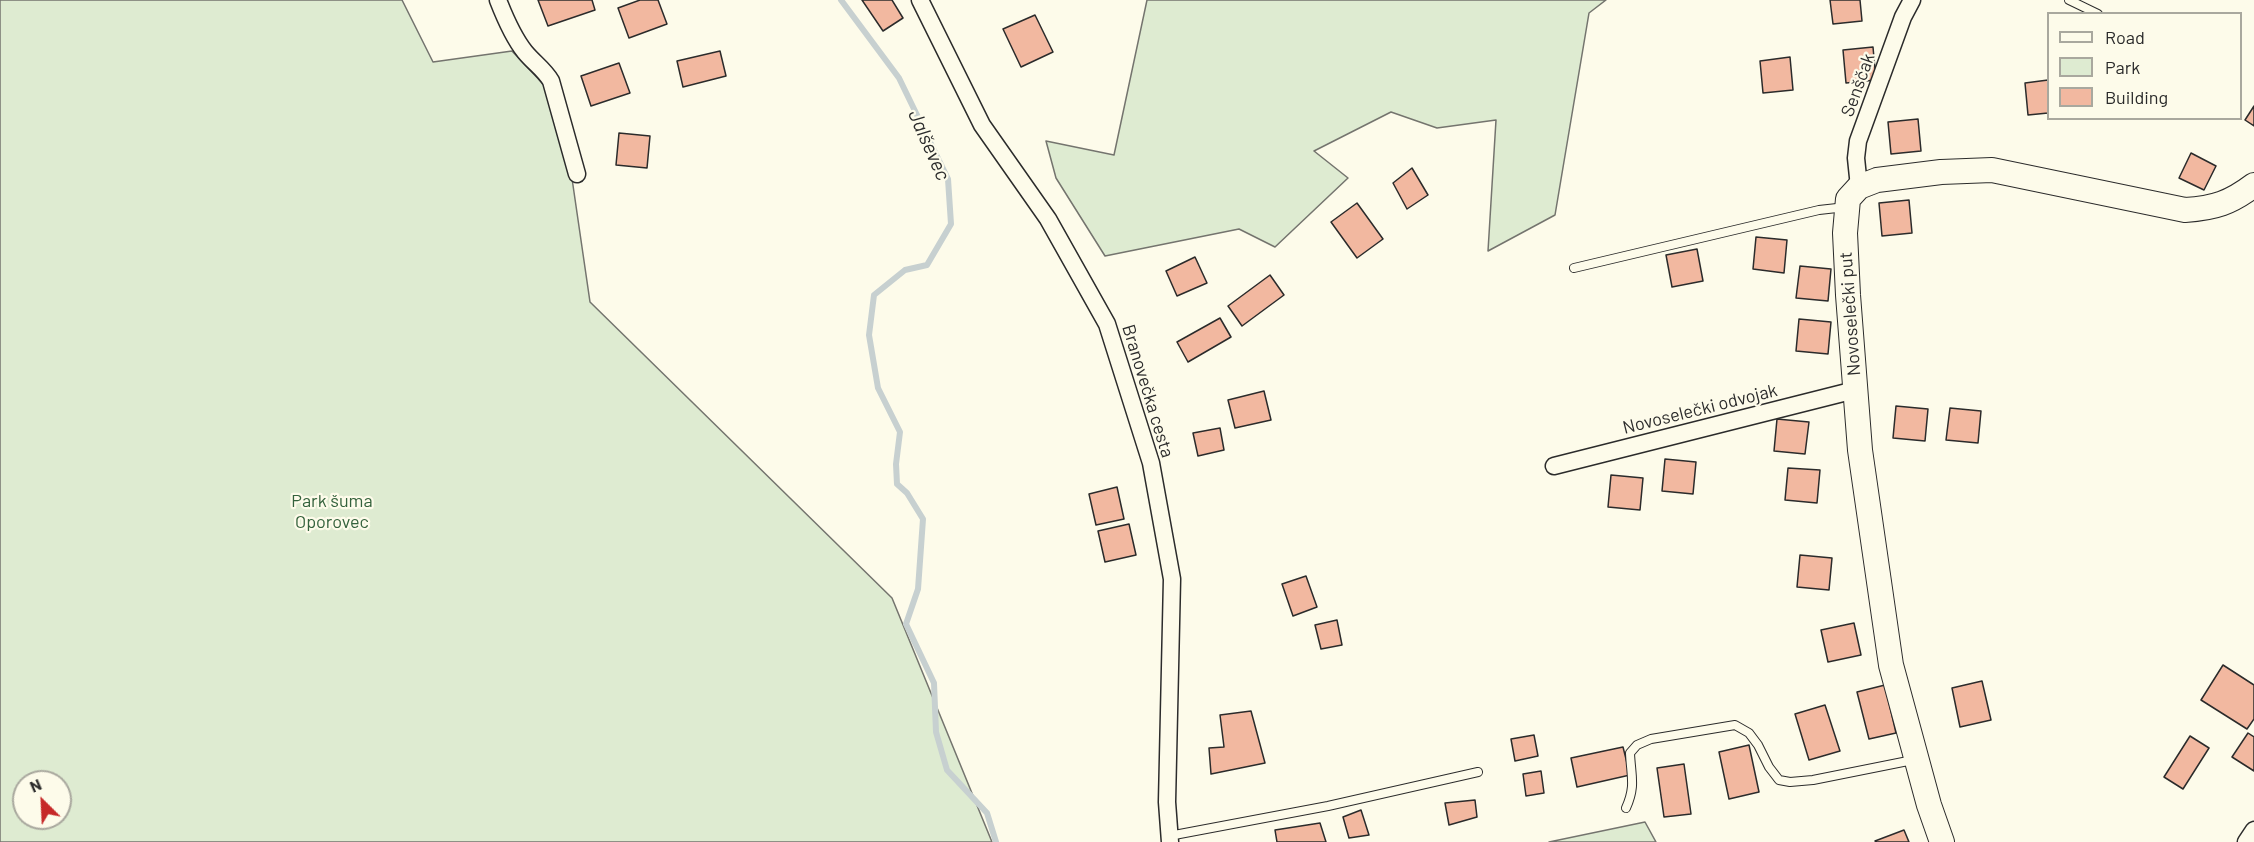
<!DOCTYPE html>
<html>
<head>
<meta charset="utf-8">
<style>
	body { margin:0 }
	#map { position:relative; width:2254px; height:842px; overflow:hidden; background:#fdfbea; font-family:Barlow,sans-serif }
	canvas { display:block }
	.legend { position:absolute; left:2047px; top:12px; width:195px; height:108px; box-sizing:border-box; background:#fdfbea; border:2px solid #a9a89e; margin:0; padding:8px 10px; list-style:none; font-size:18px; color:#2b2b2b }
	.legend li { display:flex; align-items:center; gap:12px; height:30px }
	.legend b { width:30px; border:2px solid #a9a89e }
	.north { position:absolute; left:12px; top:770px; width:60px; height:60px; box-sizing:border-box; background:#fdfbea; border:2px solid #a9a89e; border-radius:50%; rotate:336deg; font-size:16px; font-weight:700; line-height:24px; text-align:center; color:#2b2b2b }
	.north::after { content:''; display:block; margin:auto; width:21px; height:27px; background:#c62828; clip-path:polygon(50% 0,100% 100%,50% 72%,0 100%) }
</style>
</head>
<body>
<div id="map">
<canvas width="2254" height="842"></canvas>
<ul class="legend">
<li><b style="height:8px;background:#fdfbea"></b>Road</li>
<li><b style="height:16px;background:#deebd1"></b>Park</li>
<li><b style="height:16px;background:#f2b8a0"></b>Building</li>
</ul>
<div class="north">N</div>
</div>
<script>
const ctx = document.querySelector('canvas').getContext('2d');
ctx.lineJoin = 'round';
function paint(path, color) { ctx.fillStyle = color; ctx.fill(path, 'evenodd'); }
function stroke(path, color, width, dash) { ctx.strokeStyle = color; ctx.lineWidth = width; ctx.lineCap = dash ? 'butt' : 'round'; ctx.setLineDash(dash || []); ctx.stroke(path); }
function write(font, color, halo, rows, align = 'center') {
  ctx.font = font + ' Barlow,sans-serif'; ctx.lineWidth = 4.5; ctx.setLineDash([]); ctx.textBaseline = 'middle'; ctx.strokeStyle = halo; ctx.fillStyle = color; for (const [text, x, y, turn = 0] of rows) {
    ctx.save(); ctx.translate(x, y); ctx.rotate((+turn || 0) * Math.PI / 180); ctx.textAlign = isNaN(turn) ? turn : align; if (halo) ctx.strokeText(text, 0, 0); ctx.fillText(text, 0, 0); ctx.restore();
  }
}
const green = new Path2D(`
	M0,0H402L433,62L512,51L561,103L590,302L892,598L992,842H0ZM24,782H60V818H24Z
	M1147,0H1606L1589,13L1555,215L1488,251L1496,120L1437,128L1391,112L1314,151L1348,178L1275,247L1239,229L1105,256L1056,178L1046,141L1114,155Z
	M1645,822L1656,842H1549Z`);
const stream = new Path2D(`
	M841,0L899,78L948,179L951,224L927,265L905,270L874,295L869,335L878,388L900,432L896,464L897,484L907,493L923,519L918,589L906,624L934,683L936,732L947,770L987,813L996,842`);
const building = new Path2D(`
	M538,0H592L595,10L548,26Z
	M640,0H658L667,24L629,38L618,8Z
	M862,0H892L903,18L883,31Z
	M1830,0H1860L1862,21L1833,24Z
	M1035,15L1053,52L1021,67L1003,29Z
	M1873,47L1876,80L1846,83L1843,50Z
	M720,51L726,76L683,87L677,61Z
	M1790,57L1793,90L1763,93L1760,61Z
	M619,63L630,93L591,106L581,76Z
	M2048,80V113L2028,115L2025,83Z
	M2254,106V126L2245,120Z
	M1918,119L1921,151L1891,154L1888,122Z
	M619,133L650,136L647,168L616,165Z
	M2191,153L2216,166L2204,190L2179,178Z
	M1412,168L1428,195L1407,209L1393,183Z
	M1909,200L1912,233L1882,236L1879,203Z
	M1357,203L1383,239L1357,258L1331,222Z
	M1756,237L1787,240L1784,273L1753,269Z
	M1697,249L1703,281L1672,287L1666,255Z
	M1195,257L1207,283L1177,296L1166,271Z
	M1800,266L1831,269L1828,301L1796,298Z
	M1270,275L1284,295L1242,326L1228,306Z
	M1220,318L1231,337L1188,362L1177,342Z
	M1799,319L1831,322L1828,354L1796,351Z
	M1264,391L1271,420L1235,428L1228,400Z
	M1896,406L1928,409L1925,441L1893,438Z
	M1950,408L1981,411L1978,443L1946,440Z
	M1777,419L1809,422L1805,454L1774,451Z
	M1220,428L1224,450L1198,456L1193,433Z
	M1665,459L1696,462L1693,494L1662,491Z
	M1788,468L1820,470L1817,503L1785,500Z
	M1611,475L1643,478L1640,510L1608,507Z
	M1117,487L1124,519L1096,525L1089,494Z
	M1129,524L1136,555L1105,562L1098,531Z
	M1800,555L1832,558L1829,590L1797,587Z
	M1306,576L1317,607L1293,616L1282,584Z
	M1337,620L1342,645L1321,649L1315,625Z
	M1854,623L1861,655L1828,662L1821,630Z
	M2223,665L2254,685V719L2247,729L2201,700Z
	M1982,681L1991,720L1960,727L1952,688Z
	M1885,685L1896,733L1869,739L1857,692Z
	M1825,705L1840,751L1809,760L1795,714Z
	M1251,711L1265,763L1211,774L1209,748L1224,747L1220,715Z
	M2248,733L2254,737V771L2232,757Z
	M1534,735L1538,756L1515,761L1511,739Z
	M2190,736L2209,748L2183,789L2164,777Z
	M1749,745L1759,792L1729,799L1719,752Z
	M1623,747L1630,775L1577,787L1571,758Z
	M1684,764L1691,814L1664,817L1657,768Z
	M1541,771L1544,793L1526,796L1523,774Z
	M1475,800L1477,817L1449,825L1445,803Z
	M1361,810L1369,835L1349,838L1343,817Z
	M1320,823L1326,842H1277L1275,830Z
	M1904,830L1909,842H1876L1875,841Z`);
const lane = new Path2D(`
	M2069,0L2098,14
	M1574,268L1819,210L1846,207
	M1626,808C1636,786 1631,776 1630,753L1637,745L1651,739L1735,725L1749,733L1758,745L1769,767L1779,780L1790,782L1813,780L1913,760
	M1169,836L1328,806L1478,772`);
const street = new Path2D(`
	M498,0C505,18 513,37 525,52C534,63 544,69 551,81L577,174
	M920,0L982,125L1048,219L1107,324L1151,463L1172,579L1167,802L1170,842
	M1859,187L1856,158L1858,141L1903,17L1912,0
	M1554,466L1855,390
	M2246,842L2254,830`);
const secondary = new Path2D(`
	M1942,842L1929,805L1891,665L1860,450L1848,295L1845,233L1848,199L1859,187L1877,180L1941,172L1992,170L2185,210C2215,208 2230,203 2254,185`);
const streetNames = [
	["Senščak",1858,85,-70],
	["Novoselečki put",1850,314,-94],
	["Branovečka cesta",1148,391,73],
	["Novoselečki odvojak",1700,409,-14]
];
const parkNames = [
	["Park šuma",332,501],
	["Oporovec",332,522]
];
const waterNames = [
	["Jalševec",929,145,66]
];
paint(green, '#deebd1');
stroke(green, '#74746e', 1.5);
stroke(stream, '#c7d0d0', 6);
paint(building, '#f2b8a0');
stroke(building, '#2b2b2b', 1.5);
stroke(lane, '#2b2b2b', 10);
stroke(street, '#2b2b2b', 19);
stroke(secondary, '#2b2b2b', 26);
stroke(lane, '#fdfbea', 8);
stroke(street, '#fdfbea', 16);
stroke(secondary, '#fdfbea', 24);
write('18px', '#2b2b2b', '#fdfbea', streetNames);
write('18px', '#34623c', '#fdfbea', parkNames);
write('italic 20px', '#2b2b2b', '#fdfbea', waterNames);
</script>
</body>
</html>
